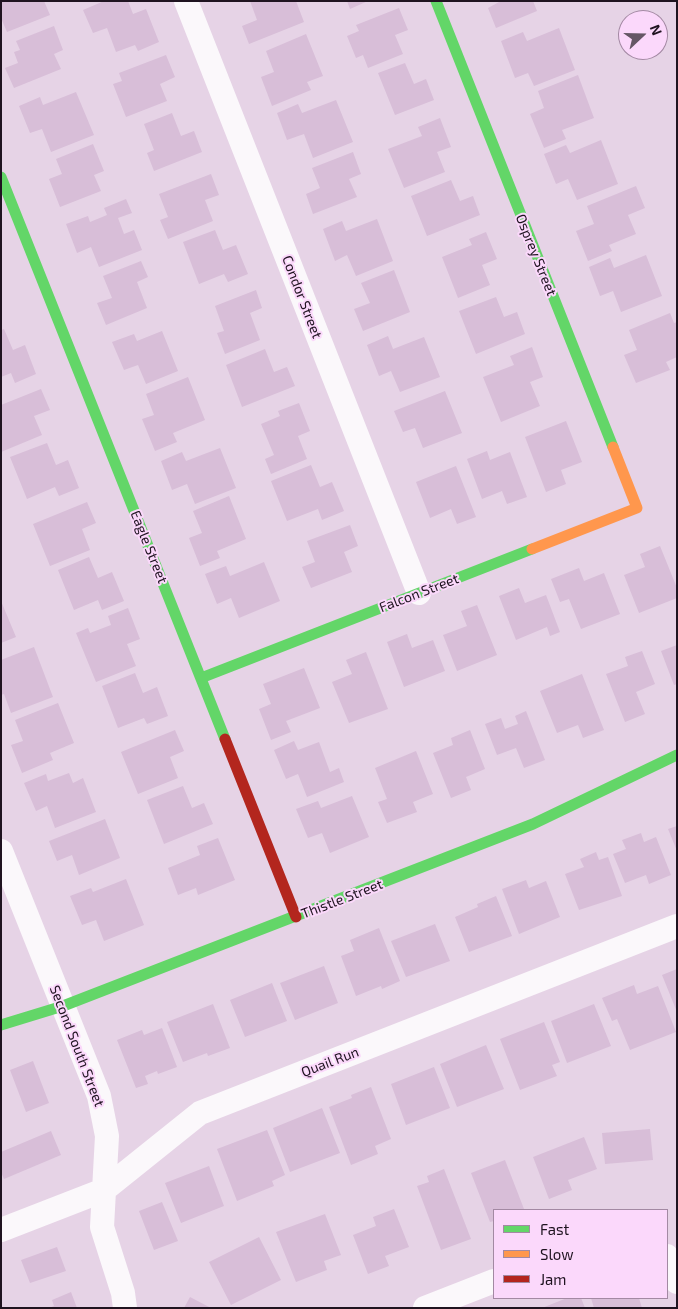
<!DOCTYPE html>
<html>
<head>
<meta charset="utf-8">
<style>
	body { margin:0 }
	#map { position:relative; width:678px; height:1309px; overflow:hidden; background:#e6d3e6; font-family:"Exo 2",sans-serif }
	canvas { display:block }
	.frame { position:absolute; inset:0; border:2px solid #1f1320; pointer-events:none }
	.legend { position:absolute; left:493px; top:1209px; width:175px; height:90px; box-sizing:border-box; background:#fbd8fb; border:1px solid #a389a3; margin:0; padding:6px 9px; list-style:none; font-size:15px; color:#1f1320 }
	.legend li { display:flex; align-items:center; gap:10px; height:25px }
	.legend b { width:25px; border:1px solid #a389a3 }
	.north { position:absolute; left:618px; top:10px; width:50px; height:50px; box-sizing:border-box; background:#fbd8fb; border:1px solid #a389a3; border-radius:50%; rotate:69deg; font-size:14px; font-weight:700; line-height:20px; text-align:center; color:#1f1320 }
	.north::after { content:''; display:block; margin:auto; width:18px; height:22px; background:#655665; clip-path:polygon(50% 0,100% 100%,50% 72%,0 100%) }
</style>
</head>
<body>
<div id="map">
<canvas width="678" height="1309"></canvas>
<div class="frame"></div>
<ul class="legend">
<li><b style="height:6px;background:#63d668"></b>Fast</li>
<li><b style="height:6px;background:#ff974d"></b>Slow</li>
<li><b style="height:6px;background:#b3261e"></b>Jam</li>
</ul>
<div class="north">N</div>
</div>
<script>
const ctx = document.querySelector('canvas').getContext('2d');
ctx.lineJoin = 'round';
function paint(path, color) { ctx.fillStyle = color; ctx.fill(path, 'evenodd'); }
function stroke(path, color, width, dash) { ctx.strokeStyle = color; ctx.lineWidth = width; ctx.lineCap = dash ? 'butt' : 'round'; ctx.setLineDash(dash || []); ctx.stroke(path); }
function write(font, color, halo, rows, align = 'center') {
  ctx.font = font + ' "Exo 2",sans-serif'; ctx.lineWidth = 4; ctx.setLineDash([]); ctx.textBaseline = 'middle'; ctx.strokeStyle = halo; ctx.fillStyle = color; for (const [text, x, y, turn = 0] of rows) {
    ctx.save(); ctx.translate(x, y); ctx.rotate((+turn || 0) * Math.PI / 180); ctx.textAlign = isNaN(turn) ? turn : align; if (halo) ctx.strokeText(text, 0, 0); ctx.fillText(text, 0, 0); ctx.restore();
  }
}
const building = new Path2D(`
	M1,1H44L50,15L7,32L1,18Z
	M104,1H128L133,14L146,9L159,42L138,51L135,45L116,52L107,28L93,33L83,10Z
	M250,1H296L304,22L249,44L242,26L257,20Z
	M347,1H368L350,9Z
	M501,1H533L537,11L496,28L488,8Z
	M399,8L408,30L395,35L403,54L368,68L363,55L356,58L347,36L359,31L356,25Z
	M54,26L63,50L54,54L61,69L14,88L5,68L18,63L14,52L20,50L16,41Z
	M559,28L575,70L534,86L528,73L515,78L501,41L523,32L527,41Z
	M306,34L323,76L307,82L311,90L272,106L261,77L274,72L266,51Z
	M166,55L175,77L160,84L167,101L126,117L113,84L122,81L119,73Z
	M405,63L414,84L426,79L434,100L395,115L378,73Z
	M578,75L594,118L562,130L566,139L544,148L530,114L544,108L538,91Z
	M76,92L94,135L51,152L42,129L30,133L19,106L40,97L43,105Z
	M336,100L353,142L313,158L304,134L287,140L277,113L298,104L302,113Z
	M172,113L181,136L194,131L202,152L154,171L147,153L154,150L144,124Z
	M440,118L451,147L437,152L445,172L404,188L388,149L422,136L418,127Z
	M601,140L618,184L577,200L568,179L556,184L544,154L566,145L570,153Z
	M93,144L104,171L94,175L101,191L60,207L49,179L62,174L56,159Z
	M353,152L361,174L349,179L357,197L313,214L306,194L320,188L312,168Z
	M211,174L219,195L205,200L213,221L168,239L160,220L168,217L159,194Z
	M451,180L460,201L473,196L480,215L427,236L411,196Z
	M636,186L645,208L628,215L636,234L609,245L612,251L588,261L576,231L594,224L587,206Z
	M126,199L132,213L118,218L124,234L134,230L142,250L99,267L91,247L77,253L66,224L88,216L90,222L107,215L104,208Z
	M377,219L393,261L356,276L347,255L335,261L323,229L342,221L346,231Z
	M215,230L223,250L236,245L248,274L228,282L224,274L199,284L183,242Z
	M486,232L497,259L482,265L490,285L458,298L442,257L472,245L469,239Z
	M646,255L662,296L621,312L613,291L600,296L589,267L610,258L614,268Z
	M141,261L148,277L137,282L147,308L106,325L97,303L112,298L103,276Z
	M394,270L410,312L363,331L354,309L370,303L361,283Z
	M256,290L262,308L250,313L260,340L225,354L217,333L224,331L215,306Z
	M496,297L504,317L517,312L525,334L476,354L459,311Z
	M670,313L674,323L677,322V357L666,362L670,370L636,383L624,355L637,350L629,330Z
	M4,329L13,350L25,345L36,374L15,383L11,373L1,377V330Z
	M162,331L178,371L146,384L138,365L124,370L112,342L134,334L137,341Z
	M388,336L393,349L424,337L440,377L400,392L391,371L379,376L367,345Z
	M532,347L543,377L530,382L540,406L501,422L483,377L514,365L510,356Z
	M265,349L274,372L287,367L295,386L242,407L226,365Z
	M188,377L205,420L173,433L177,442L155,451L142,419L154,415L146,394Z
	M41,389L50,410L34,416L42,435L1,452V405Z
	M445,391L462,433L423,448L415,428L403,432L394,411Z
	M299,403L310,431L298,436L307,459L271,474L265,459L274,455L261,424L280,416L278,411Z
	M566,421L582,462L561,470L566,484L546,492L525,437Z
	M47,443L56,465L68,460L79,488L59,496L55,487L27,499L10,457Z
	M220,448L236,488L195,504L187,484L172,490L161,461L182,452L186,461Z
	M487,451L490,460L510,452L527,497L507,504L502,491L482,499L467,459Z
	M311,465L320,487L332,482L344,511L322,520L318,509L287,521L271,481Z
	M456,466L476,517L457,524L451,509L430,518L416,482Z
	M229,496L246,539L217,551L220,558L200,566L189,538L202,533L193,511Z
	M87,502L96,523L82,529L90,550L50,566L33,524Z
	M350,525L358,546L344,552L352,572L311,588L302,567L315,562L307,541Z
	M660,546L677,588V598L639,613L624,575L645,567L640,554Z
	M89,557L98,578L112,572L124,601L102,610L98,600L74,610L58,570Z
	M264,562L280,601L239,618L231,598L217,604L205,574L226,566L230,576Z
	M579,568L584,581L604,573L620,614L581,629L569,599L560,602L551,579Z
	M519,588L525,603L546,595L560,632L550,636L547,627L516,640L499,596Z
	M1,601L16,637L1,643Z
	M477,605L497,655L457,671L443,635L467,626L461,611Z
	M128,608L140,639L127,644L136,666L96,682L76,633L88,628L90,633L111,625L108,616Z
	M407,634L412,648L433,640L445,671L404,687L387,642Z
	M677,645V684L674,685L661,651Z
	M34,647L53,697L11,713L4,694L1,695V660Z
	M642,651L655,684L636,692L645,714L625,722L606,674L628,666L625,657Z
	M366,652L388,709L349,723L332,682L352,674L346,660Z
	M304,668L320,708L286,721L291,732L271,740L259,709L271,704L263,684Z
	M135,673L143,693L157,687L168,716L147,724L144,718L118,728L102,686Z
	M582,674L604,730L583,738L578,725L557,733L540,691Z
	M58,703L74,743L50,753L53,760L22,773L11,745L23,741L15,720Z
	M526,711L545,760L524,768L516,748L497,755L485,724L501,718L505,729L518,724L515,716Z
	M175,730L184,751L170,757L178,778L138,794L121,752Z
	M470,730L485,769L466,777L471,790L451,798L433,753L453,745L451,738Z
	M294,741L298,750L319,742L330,772L339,768L344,782L307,797L298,774L286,779L274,750Z
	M416,751L433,794L413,802L417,812L387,823L378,802L387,799L375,768Z
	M69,773L73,783L83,778L96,812L55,828L47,806L36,811L24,783L46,774L48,781Z
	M183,786L192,808L204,803L213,824L164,844L147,800Z
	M352,796L369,837L330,853L322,833L308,838L296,809L318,801L321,808Z
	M105,819L120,858L79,875L72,855L57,861L49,841Z
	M677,826V851L668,829Z
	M641,833L644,842L656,837L671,875L649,884L646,875L625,883L613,854L626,849L622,840Z
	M218,838L235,880L198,895L196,888L178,895L168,868L200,855L197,846Z
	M596,852L599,860L608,857L622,896L579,910L565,874L584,867L580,859Z
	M126,879L144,925L104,941L96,920L82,925L70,896L91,888L93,892Z
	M526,880L529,888L546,881L560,917L519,934L502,889Z
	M496,896L512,936L469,952L455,917L478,907L477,904Z
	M435,924L450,961L406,977L391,941Z
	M379,928L400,981L382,989L381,986L356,996L341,956L354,951L350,940Z
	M324,966L338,1003L295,1020L280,983Z
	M677,969V1012L662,975Z
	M272,983L287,1021L245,1037L230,1000Z
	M634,985L637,994L658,986L676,1032L630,1050L617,1019L612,1021L602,998Z
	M213,1004L230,1048L208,1056L207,1053L183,1062L167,1022Z
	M594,1004L611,1046L567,1063L551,1021Z
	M544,1022L560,1062L552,1065L557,1076L520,1090L500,1039Z
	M162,1028L177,1067L158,1074L157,1071L145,1076L148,1084L136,1088L117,1040L142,1030L144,1035Z
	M486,1045L504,1089L457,1107L440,1064Z
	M33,1061L49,1103L26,1112L10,1070Z
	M434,1067L450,1108L406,1125L391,1084Z
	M371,1087L391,1139L375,1146L378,1154L351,1165L329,1107L352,1098L351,1095Z
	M322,1108L340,1153L290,1172L273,1128Z
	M650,1129L653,1160L605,1164L602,1133Z
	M267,1130L285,1175L272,1181L274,1186L237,1201L217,1149Z
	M51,1131L61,1155L4,1179L1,1172V1152Z
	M584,1137L597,1169L568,1180L572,1190L549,1199L533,1157Z
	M505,1160L524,1209L494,1210V1221L490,1222L471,1173Z
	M209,1166L224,1206L181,1223L165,1183Z
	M444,1169L471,1239L441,1250L417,1186L429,1182L427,1176Z
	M162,1202L178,1241L154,1250L139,1211Z
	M394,1209L409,1247L385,1256L389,1266L368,1274L353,1235L376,1226L373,1217Z
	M325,1214L341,1255L324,1261L327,1270L296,1282L276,1232Z
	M259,1237L281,1280L231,1305L209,1262Z
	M57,1247L66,1271L30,1283L21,1260Z
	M71,1292L77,1308H49L54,1306L52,1300Z
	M190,1297L211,1308H184Z
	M567,1298H581L585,1308H542Z
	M591,1298H639L642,1308H594Z`);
const street = new Path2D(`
	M186,1L419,593
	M1,851L99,1096L107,1136L102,1227L123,1293L125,1308
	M1,1230L104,1190L200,1113L677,926
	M667,1256L677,1282
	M425,1308L494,1281`);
const fast = new Path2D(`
	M436,1L613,447
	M1,177L225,739
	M201,678L532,549
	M1,1025L63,1006L533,824L677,755`);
const slow = new Path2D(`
	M532,549L637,508L613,447`);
const jam = new Path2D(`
	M225,739L296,917`);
const streetNames = [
	["Osprey Street",536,255,68],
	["Condor Street",302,297,69],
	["Eagle Street",149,547,68],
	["Falcon Street",419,593,-21],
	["Thistle Street",342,899,-21],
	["Second South Street",77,1046,69],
	["Quail Run",330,1062,-21]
];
paint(building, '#d8bed8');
stroke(street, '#fbf8fb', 24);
stroke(fast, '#63d668', 11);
stroke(slow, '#ff974d', 11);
stroke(jam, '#b3261e', 11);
write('14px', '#1f1320', '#fbd8fb', streetNames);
</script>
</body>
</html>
